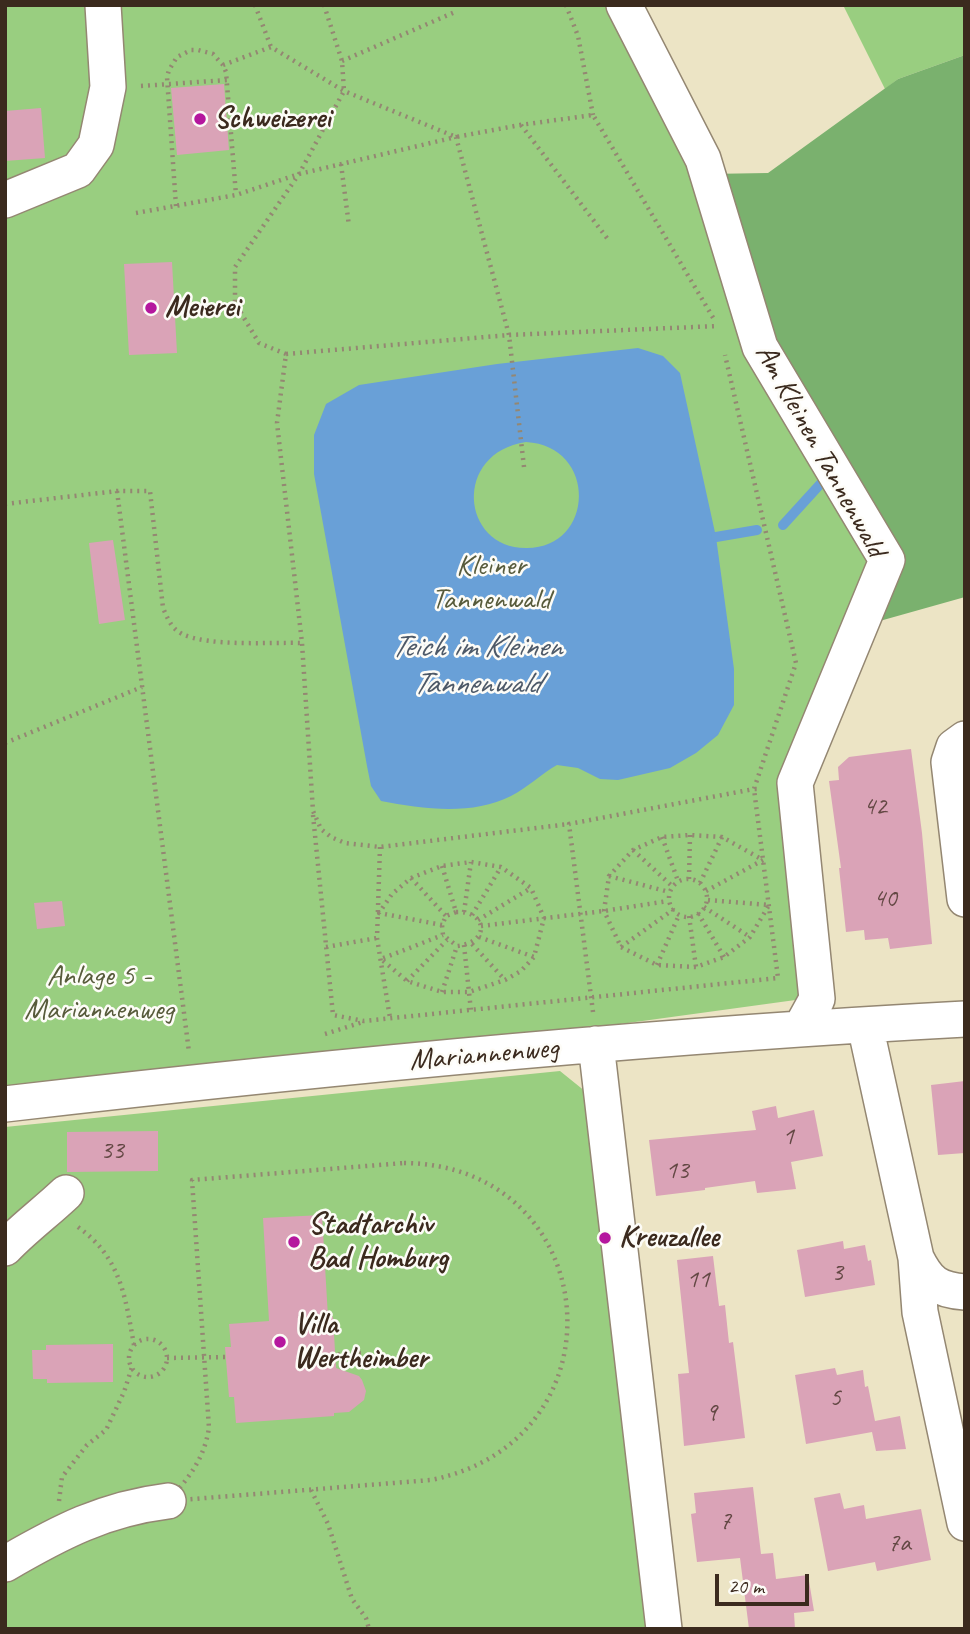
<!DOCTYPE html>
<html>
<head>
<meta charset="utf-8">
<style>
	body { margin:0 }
	#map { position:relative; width:970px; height:1634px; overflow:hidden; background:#ece4c5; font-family:Caveat,sans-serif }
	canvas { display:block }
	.frame { position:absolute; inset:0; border:7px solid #3b2a1e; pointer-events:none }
	.scale { position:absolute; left:715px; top:1574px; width:94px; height:32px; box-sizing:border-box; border:4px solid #3b2a1e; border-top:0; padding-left:9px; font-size:21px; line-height:24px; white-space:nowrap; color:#3b2a1e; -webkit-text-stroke:5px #fdfcf7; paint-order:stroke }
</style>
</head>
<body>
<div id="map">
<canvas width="970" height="1634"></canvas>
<div class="frame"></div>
<div class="scale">20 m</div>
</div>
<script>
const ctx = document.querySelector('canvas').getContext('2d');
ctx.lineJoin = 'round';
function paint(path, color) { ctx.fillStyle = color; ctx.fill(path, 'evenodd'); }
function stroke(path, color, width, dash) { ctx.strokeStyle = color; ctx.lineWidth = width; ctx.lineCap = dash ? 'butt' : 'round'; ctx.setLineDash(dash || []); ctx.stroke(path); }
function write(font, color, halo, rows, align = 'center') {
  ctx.font = font + ' Caveat,sans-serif'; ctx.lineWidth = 5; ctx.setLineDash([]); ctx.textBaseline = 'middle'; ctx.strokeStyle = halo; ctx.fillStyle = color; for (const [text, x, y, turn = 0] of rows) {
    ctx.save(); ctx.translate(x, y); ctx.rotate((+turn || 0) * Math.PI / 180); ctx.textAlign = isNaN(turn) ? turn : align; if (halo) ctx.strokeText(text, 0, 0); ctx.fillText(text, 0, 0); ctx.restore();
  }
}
const green = new Path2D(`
	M5,5H616L880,559L786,780L810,998L205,1081L5,1104Z
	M843,5H965V55L898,79L885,89Z
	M560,1071L586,1092L647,1629H5V1127Z`);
const forest = new Path2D(`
	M965,55V597L869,624L896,558L760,347L708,174L768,173L898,79Z`);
const water = new Path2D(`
	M638,348L663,356L680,373L716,537L734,669V705L718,735L696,753L670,768L618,780L600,779L578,768L557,765C541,774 527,788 511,796C472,816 422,809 381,801L371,786L367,766L314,474V435L326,404L359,385L497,364ZM526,442C598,446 595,548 527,548C461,549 452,453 526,442Z`);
const stream = new Path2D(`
	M783,525L824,480
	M716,537L757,530`);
const building = new Path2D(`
	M224,84L229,150L177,155L171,88Z
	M41,108L45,158L5,161V111Z
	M172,262L177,353L129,355L124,264Z
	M113,540L125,620L99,624L89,543Z
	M911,749L922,833L932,944L890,949L888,938L865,940L864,930L846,932L839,868H841L829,781L839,780L838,767L849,757Z
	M62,901L65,926L37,929L34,903Z
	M965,1081V1153L938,1155L931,1085Z
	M776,1106L778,1118L814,1110L823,1156L791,1162L796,1189L757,1193L755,1181L705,1188V1190L656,1196L649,1140L756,1130L752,1111Z
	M158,1131V1171L67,1172V1132Z
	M322,1215L328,1317H333L336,1368L359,1376L362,1380L366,1391L364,1400L349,1412L334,1413V1416L236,1423L234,1397H229L225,1347H231L229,1324L269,1321L263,1218Z
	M843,1241L844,1249L865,1245L868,1261L871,1260L875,1285L805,1297L797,1250Z
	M713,1256L719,1306L725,1305L729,1343L733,1342L745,1438L684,1446L678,1374L689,1373L677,1260Z
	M113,1344V1382L47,1383V1379H33L32,1350H46V1345Z
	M835,1368L837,1375L863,1370L865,1387L868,1386L875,1421L900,1416L906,1449L876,1451L872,1432L806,1444L795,1375Z
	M753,1487L761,1554L773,1553L776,1579L808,1575L814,1611L794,1613L795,1629H749L740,1558L697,1562L691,1514L696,1513L694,1493Z
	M840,1493L844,1509L864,1505L866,1519L921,1509L931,1560L877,1571L875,1562L828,1571L814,1498Z`);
const path = new Path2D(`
	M255,5L271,47
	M566,5L578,36L593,115
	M342,61L455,12
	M223,65L271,47L344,91L456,137L520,125L593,115L715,321
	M141,86L227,80
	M521,125L610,242
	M341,164L349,226
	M176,206L167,77L169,70L177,57L191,50H198L213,54L223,65L226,72L236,195
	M136,213L236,195L299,174L456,137L509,335L286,354L277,423L302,643L313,811L321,829L331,837L345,843L380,847L569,824
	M286,354L259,343L235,303V267L299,174L344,91L342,61L324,5
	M524,467L509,335L718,326
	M117,491L189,1052
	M5,504L117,491H150L163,608C168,619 171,628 182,634C210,647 270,642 302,643
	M5,743L142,687
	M313,815L333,1015L364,1021L778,978L754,789H757
	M662,837L678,881
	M380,847L377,938L390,1018
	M633,850L672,886
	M442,866L456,912
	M609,876L669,892
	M411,878L446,916
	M689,879L690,835
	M669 898a19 19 0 1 1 38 0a19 19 0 1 1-38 0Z
	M700,883L722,837
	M706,891L763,860
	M708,900L769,905L750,937L724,957L696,967L657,965L621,947L604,911L609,876L633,850L662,837L690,835L722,837L763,860
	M704,907L750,937
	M456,912C486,910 492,942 457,946L443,935L442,925L446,916Z
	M464,912L471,862
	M698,913L724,957
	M472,915L501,867
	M689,916L696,967
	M478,920L531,888
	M442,925L379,913L392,894L411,878L442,866L471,862L501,867L531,888L544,918L534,957L521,971L505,980L469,992H442L407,981L381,959L443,935
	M481,926L604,911L668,901
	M479,937L534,957
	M472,944L505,980
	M464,945L471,1011
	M326,947L377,938
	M621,947L674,909
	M657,965L679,915
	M407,981L447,940
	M442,992L457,946
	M593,1012L569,824L754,789L796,663L725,355
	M325,1034L363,1022
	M404,1163C604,1165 629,1440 431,1480L168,1501C189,1478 204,1459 209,1428L192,1180Z
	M78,1227C121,1258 125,1296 134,1345
	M129 1358a19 19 0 1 1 38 0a19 19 0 1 1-38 0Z
	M331,1355L361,1353
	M167,1358L226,1357
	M311,1490L328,1524L352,1599L366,1618L369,1629
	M59,1501L62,1477L87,1445L106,1430L124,1392L132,1367`);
const minor = new Path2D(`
	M624,5L703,159L760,347L887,560L795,783L817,999L801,1028
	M5,200L78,170L96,145L108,87L103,5
	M965,739L954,747L949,762L965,899
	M865,1025L916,1258
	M596,1044L664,1629
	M5,1104C324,1067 644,1036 965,1019
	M5,1248C24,1228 46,1212 66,1193
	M965,1292C937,1290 928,1282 916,1258L920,1312L965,1523
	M5,1564C60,1532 104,1509 168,1501`);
const markers = [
	[200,119,7,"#b5179e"],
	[151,308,7,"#b5179e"],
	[605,1238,7,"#b5179e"],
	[294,1242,7,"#b5179e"],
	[280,1342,7,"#b5179e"]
];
const numberNames = [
	["42",875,807],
	["40",885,899],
	["1",788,1137],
	["33",112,1151],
	["13",677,1171],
	["3",837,1273],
	["11",698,1280],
	["5",835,1398],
	["9",711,1413],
	["7",725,1522],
	["7a",899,1544]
];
const poiNames = [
	["Schweizerei",214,119],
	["Meierei",165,308],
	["Stadtarchiv",308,1225],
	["Bad Homburg",308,1259],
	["Kreuzallee",619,1238],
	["Villa",294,1325],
	["Wertheimber",294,1359]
];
const streetNames = [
	["Am Kleinen Tannenwald",820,451,61],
	["Mariannenweg",484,1055,-5]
];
const parkNames = [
	["Kleiner",491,566],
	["Tannenwald",491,600],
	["Anlage 5 -",99,976],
	["Mariannenweg",99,1010]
];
const waterNames = [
	["Teich im Kleinen",476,648],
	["Tannenwald",476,685]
];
paint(green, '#99ce80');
paint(forest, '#7ab16e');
paint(water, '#69a0d7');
stroke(stream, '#69a0d7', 10);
paint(building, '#daa3b7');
stroke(minor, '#948772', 38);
stroke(path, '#948772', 4.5, [2, 5]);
stroke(minor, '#fff', 35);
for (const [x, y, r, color] of markers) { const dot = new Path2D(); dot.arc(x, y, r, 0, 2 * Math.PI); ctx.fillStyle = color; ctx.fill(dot); stroke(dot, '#fdfcf7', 2.5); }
write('26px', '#634844', null, numberNames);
write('bold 30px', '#3b2a1e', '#fdfcf7', poiNames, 'left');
write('30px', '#3b2a1e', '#fdfcf7', streetNames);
write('30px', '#575b3b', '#fdfcf7', parkNames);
write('italic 32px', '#4d5968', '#fdfcf7', waterNames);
</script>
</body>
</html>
